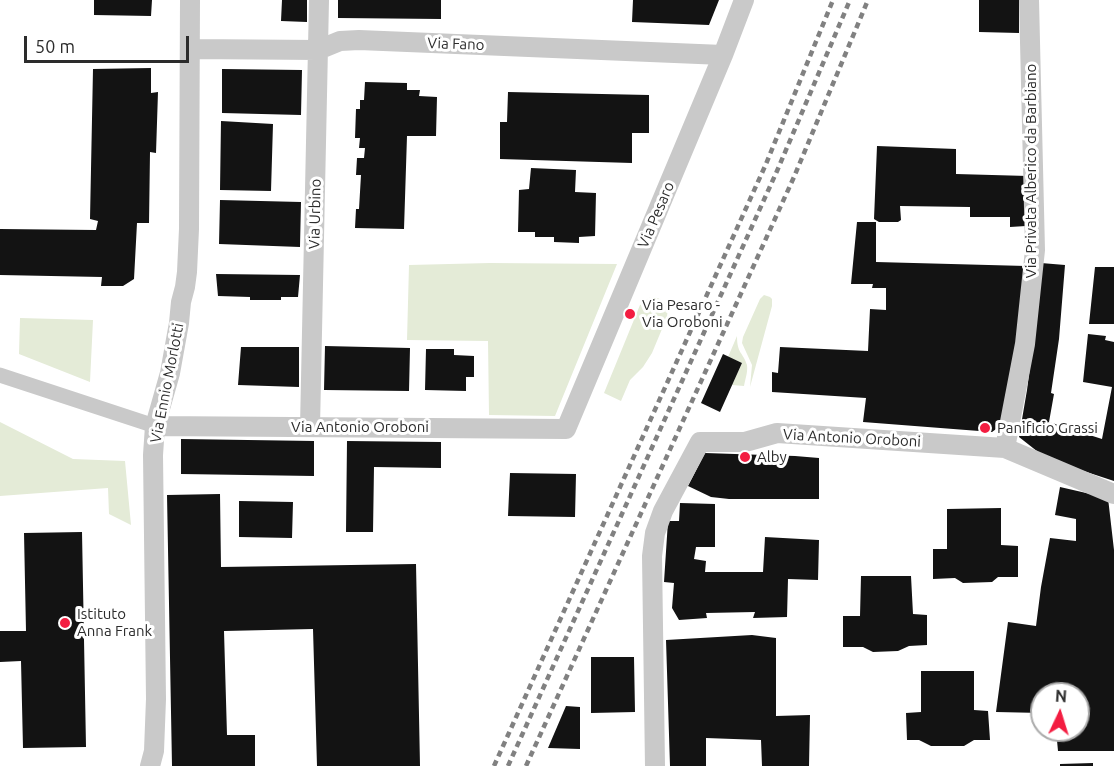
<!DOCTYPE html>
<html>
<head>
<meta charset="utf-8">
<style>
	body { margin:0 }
	#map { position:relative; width:1114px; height:766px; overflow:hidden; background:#fff; font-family:Ubuntu,sans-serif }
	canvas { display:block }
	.north { position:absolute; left:1030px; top:682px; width:60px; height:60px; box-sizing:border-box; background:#fff; border:2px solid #ababab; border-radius:50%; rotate:4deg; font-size:16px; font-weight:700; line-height:24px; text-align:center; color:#2c2c2c }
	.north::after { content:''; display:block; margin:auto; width:21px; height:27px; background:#f31d41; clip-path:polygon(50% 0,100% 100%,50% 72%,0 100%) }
	.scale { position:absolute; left:24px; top:36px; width:165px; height:27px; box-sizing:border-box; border:3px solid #2c2c2c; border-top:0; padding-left:8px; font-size:18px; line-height:21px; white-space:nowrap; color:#2c2c2c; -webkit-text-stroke:4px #fff; paint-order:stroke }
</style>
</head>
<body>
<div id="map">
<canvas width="1114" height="766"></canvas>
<div class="north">N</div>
<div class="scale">50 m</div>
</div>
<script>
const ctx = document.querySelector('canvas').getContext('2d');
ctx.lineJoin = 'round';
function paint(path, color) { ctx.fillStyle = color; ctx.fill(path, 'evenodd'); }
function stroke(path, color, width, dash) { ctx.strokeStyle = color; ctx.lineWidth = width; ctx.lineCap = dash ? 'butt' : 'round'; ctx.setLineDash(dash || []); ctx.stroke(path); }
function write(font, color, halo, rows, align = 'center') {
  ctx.font = font + ' Ubuntu,sans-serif'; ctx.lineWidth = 6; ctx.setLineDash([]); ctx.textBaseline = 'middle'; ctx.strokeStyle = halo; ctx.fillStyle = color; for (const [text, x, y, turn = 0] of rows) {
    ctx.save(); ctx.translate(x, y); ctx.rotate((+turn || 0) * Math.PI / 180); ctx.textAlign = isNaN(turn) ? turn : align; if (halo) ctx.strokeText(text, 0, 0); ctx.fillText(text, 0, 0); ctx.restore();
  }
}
const green = new Path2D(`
	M490,263L617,264L555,416L489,415L488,341L407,340L409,265Z
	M764,295L770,297L772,299V306L750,387L752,365L742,343L743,337L760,299Z
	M650,297C658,297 663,300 668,306L667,317L652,353L643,367L630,380L621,401L604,393L640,305Z
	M20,318L93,320L90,382L19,354Z
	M737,336C737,354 743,352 747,365C748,372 745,380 744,386L732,385L742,363L728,357Z
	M0,422L73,459L125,461L131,525L109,514L108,488L0,496Z`);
const building = new Path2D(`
	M94,0H152L151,16L94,15Z
	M282,0H307V22L281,21Z
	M338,0H441V19L338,18Z
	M633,0H719L709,25L632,22Z
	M979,0H1019V33L979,32Z
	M151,68V93L158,92L156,153L150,152L149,223H137L134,279L123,286H101L102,277L0,275V229L96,230L98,221L90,219L93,69Z
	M222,69L302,70L301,115L222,113Z
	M365,82L407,83V90H420L419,96L437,97L436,136H407L404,229L355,228L356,209H359L361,175H356L357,158H364L365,148H359L360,138H355L356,109H360V100H364Z
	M508,92L649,95V133H632V163L500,159V122H507Z
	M221,121L273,124L271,191L220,190Z
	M877,146L956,149V174L1028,176L1026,226L1010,227V217H970V207L900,206L901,220L898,222H879L874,219Z
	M531,168L576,170L575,192L596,193L595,236L579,237V243L554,242V237H535V232H518L519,190L529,189Z
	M220,200L301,202L300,247L219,244Z
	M857,222H876V262L1026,266L1007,421L992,432L863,422L866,398L772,392V372L778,373L780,347L868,351L870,309L886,310V288H872L873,284H851Z
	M1041,263L1065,265L1059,339L1051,393L1054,394L1049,422L1102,439L1112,387L1083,382L1088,334L1106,336L1105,340L1114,342V481L1047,459L1019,437L1027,390L1039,298Z
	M1095,267H1114V324H1089Z
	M216,274L300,275L298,297H281V300H250V297L218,296Z
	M325,346L410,348L409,391L324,390Z
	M241,347H299V387L238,385Z
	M426,349H454V355L474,356V377H466V391L425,390Z
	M723,354L742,363L720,412L701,403Z
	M181,439L314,441V476L181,474Z
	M347,441L441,442V468L374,467L373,532H346Z
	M705,453L795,456L819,458V499H729L711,497L688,486Z
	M510,473L576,474L575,517L508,516Z
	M1060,487L1108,498L1114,550V751H1058L1056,730H1078V694H1042V713L996,712L1008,622L1036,626L1041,587L1050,538L1076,541V519L1055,515Z
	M220,494L221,567L416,564L420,766H317L313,629L224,631L227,735H255V766H172L167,495Z
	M239,501L293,502L292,538L239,537Z
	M680,503L715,504V547H696L694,559L706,561L705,572H763L765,537L819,540L818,580L788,579L787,617L753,618L755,612L706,613L707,618L679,620L672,608L674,583L664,582L668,521H679Z
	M1001,508V545L1018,546V577H998L992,582L963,583L955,578L933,579V549H947V509Z
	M82,532L86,747L23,748L21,661L0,662V631H26L24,533Z
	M861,576H911L913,614L927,615V645L909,646L898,651L873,652L863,647H843V616H860Z
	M752,635L776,638V716L810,715L809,766H762L761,740L706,738V766H670L666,640Z
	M591,657H634L635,712L591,713Z
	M921,671H974V710L988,711L990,740H974L964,746H931L919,740H907L906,713L921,712Z
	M566,706L580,707V749L548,748Z
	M1093,763V766H1060V764Z`);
const pedestrian = new Path2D(`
	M0,375L155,426`);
const minor = new Path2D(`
	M190,49L318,50L340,41L359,40L723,55
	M155,426L566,429L723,55L744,0
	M310,427L319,0
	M1005,448L1025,344L1035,250L1029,0
	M150,766L154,751L156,699L153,455L155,426L170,373L179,323L181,302L185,287L187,272L189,229L190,0
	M655,766L652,556L655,533L663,511L700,442H745L777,433L1005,448L1114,494`);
const rail = new Path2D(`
	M494,766L766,164L833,0
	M508,766L777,171L850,0
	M526,766L794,177L868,0`);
const markers = [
	[630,314,6,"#f31d41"],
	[985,428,6,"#f31d41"],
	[745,457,6,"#f31d41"],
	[65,623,6,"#f31d41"]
];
const streetNames = [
	["Via Fano",456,44,2],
	["Via Privata Alberico da Barbiano",1031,171,-90],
	["Via Urbino",315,214,-89],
	["Via Pesaro",656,215,-67],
	["Via Ennio Morlotti",167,383,-79],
	["Via Antonio Oroboni",360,427],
	["Via Antonio Oroboni",852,438,3]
];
const poiNames = [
	["Via Pesaro -",642,305],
	["Via Oroboni",642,322],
	["Panificio Grassi",997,428],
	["Alby",757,457],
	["Istituto",77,614],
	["Anna Frank",77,631]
];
paint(green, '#e4ebd7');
paint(building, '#131313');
stroke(pedestrian, '#c9c9c9', 15);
stroke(minor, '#c9c9c9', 20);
stroke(rail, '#818181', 4.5, [6, 4.5]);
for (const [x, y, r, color] of markers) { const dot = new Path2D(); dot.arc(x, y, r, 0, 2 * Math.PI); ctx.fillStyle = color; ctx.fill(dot); stroke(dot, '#fff', 2); }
write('15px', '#2c2c2c', '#fff', streetNames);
write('15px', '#2c2c2c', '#fff', poiNames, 'left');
</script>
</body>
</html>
